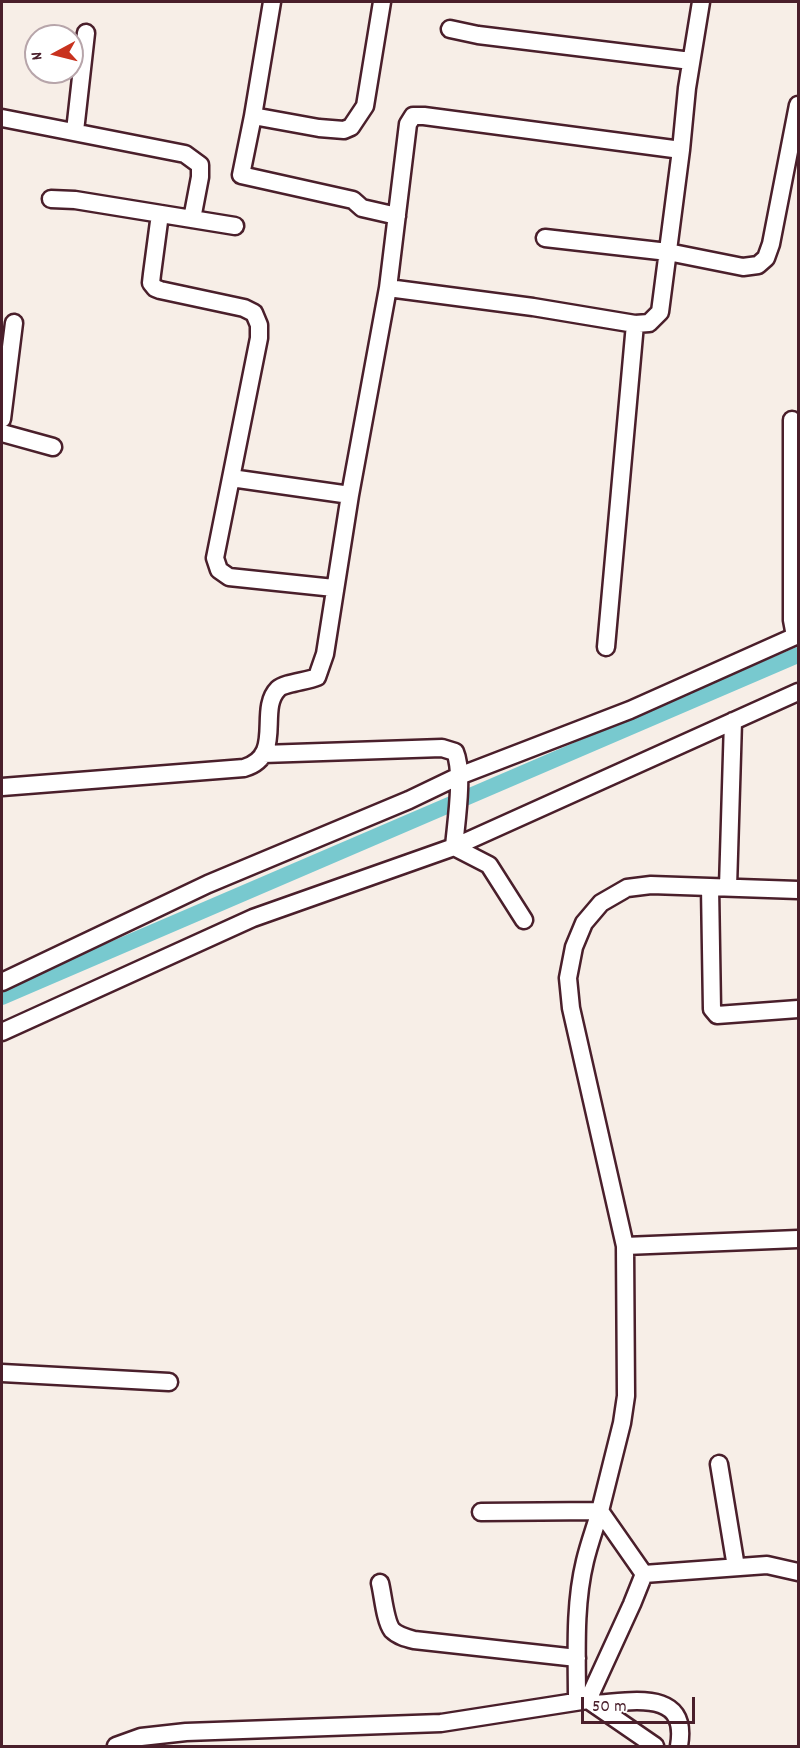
<!DOCTYPE html>
<html>
<head>
<meta charset="utf-8">
<style>
	body { margin:0 }
	#map { position:relative; width:800px; height:1748px; overflow:hidden; background:#f7eee7; font-family:Dekko,sans-serif }
	canvas { display:block }
	.frame { position:absolute; inset:0; border:3px solid #4a1f2b; pointer-events:none }
	.north { position:absolute; left:24px; top:24px; width:60px; height:60px; box-sizing:border-box; background:#fff; border:2px solid #b7a5aa; border-radius:50%; rotate:263deg; font-size:16px; font-weight:700; line-height:24px; text-align:center; color:#4a1f2b }
	.north::after { content:''; display:block; margin:auto; width:21px; height:27px; background:#c8321e; clip-path:polygon(50% 0,100% 100%,50% 72%,0 100%) }
	.scale { position:absolute; left:581px; top:1697px; width:114px; height:27px; box-sizing:border-box; border:3px solid #4a1f2b; border-top:0; padding-left:8px; font-size:18px; line-height:21px; white-space:nowrap; color:#4a1f2b; -webkit-text-stroke:4px #fff; paint-order:stroke }
</style>
</head>
<body>
<div id="map">
<canvas width="800" height="1748"></canvas>
<div class="frame"></div>
<div class="north">N</div>
<div class="scale">50 m</div>
</div>
<script>
const ctx = document.querySelector('canvas').getContext('2d');
ctx.lineJoin = 'round';
function stroke(path, color, width, dash) { ctx.strokeStyle = color; ctx.lineWidth = width; ctx.lineCap = dash ? 'butt' : 'round'; ctx.setLineDash(dash || []); ctx.stroke(path); }
const canal = new Path2D(`
	M2,997C267,881 533,771 798,655`);
const minor = new Path2D(`
	M382,2L365,106L351,127L344,130L319,128L253,116L241,175L353,200L362,208L397,216
	M450,29L478,35L691,61
	M253,116L272,2
	M2,118L185,154L200,165V177L192,219
	M75,131L86,33
	M51,199L75,200L235,226
	M160,214L152,274L151,283L155,288L160,290L244,308L254,313L259,325V338L215,558L219,570L229,577L334,588
	M545,238L668,252L743,267L758,265L766,258L771,244L798,105
	M388,288L533,307L635,324L649,323L660,312L681,150L687,88L701,2
	M2,419L14,323
	M792,420V620L795,636
	M2,433L53,447
	M231,478L350,495
	M606,647L635,324
	M263,754L442,748L455,752C464,773 456,823 454,847L489,865L524,920
	M2,787L244,768C285,756 257,710 278,689C284,683 308,681 317,677L325,654L350,495L388,288L408,124L413,116H424L681,150
	M710,887L712,1009L717,1015L798,1009
	M728,887L733,721
	M2,982L208,884L409,800L459,776L630,710L798,635
	M2,1032L253,918L454,847L798,692
	M625,1246L798,1239
	M2,1373L169,1382
	M719,1464L736,1567
	M481,1512L600,1511C595,1528 589,1544 585,1561C574,1606 577,1655 577,1701
	M644,1574L600,1511L622,1423L626,1396L625,1246L571,1008L568,978L574,947L584,923L601,903L627,888L651,885L798,890
	M380,1583C383,1595 385,1621 392,1630C398,1636 406,1638 414,1640L577,1658
	M591,1702L655,1746
	M594,1704C631,1702 689,1688 679,1746
	M116,1746L141,1737L186,1732L441,1723L588,1700L632,1604L644,1574L767,1565L798,1572`);
stroke(canal, '#78c9cf', 16);
stroke(minor, '#4a1f2b', 21);
stroke(minor, '#fff', 16);
</script>
</body>
</html>
